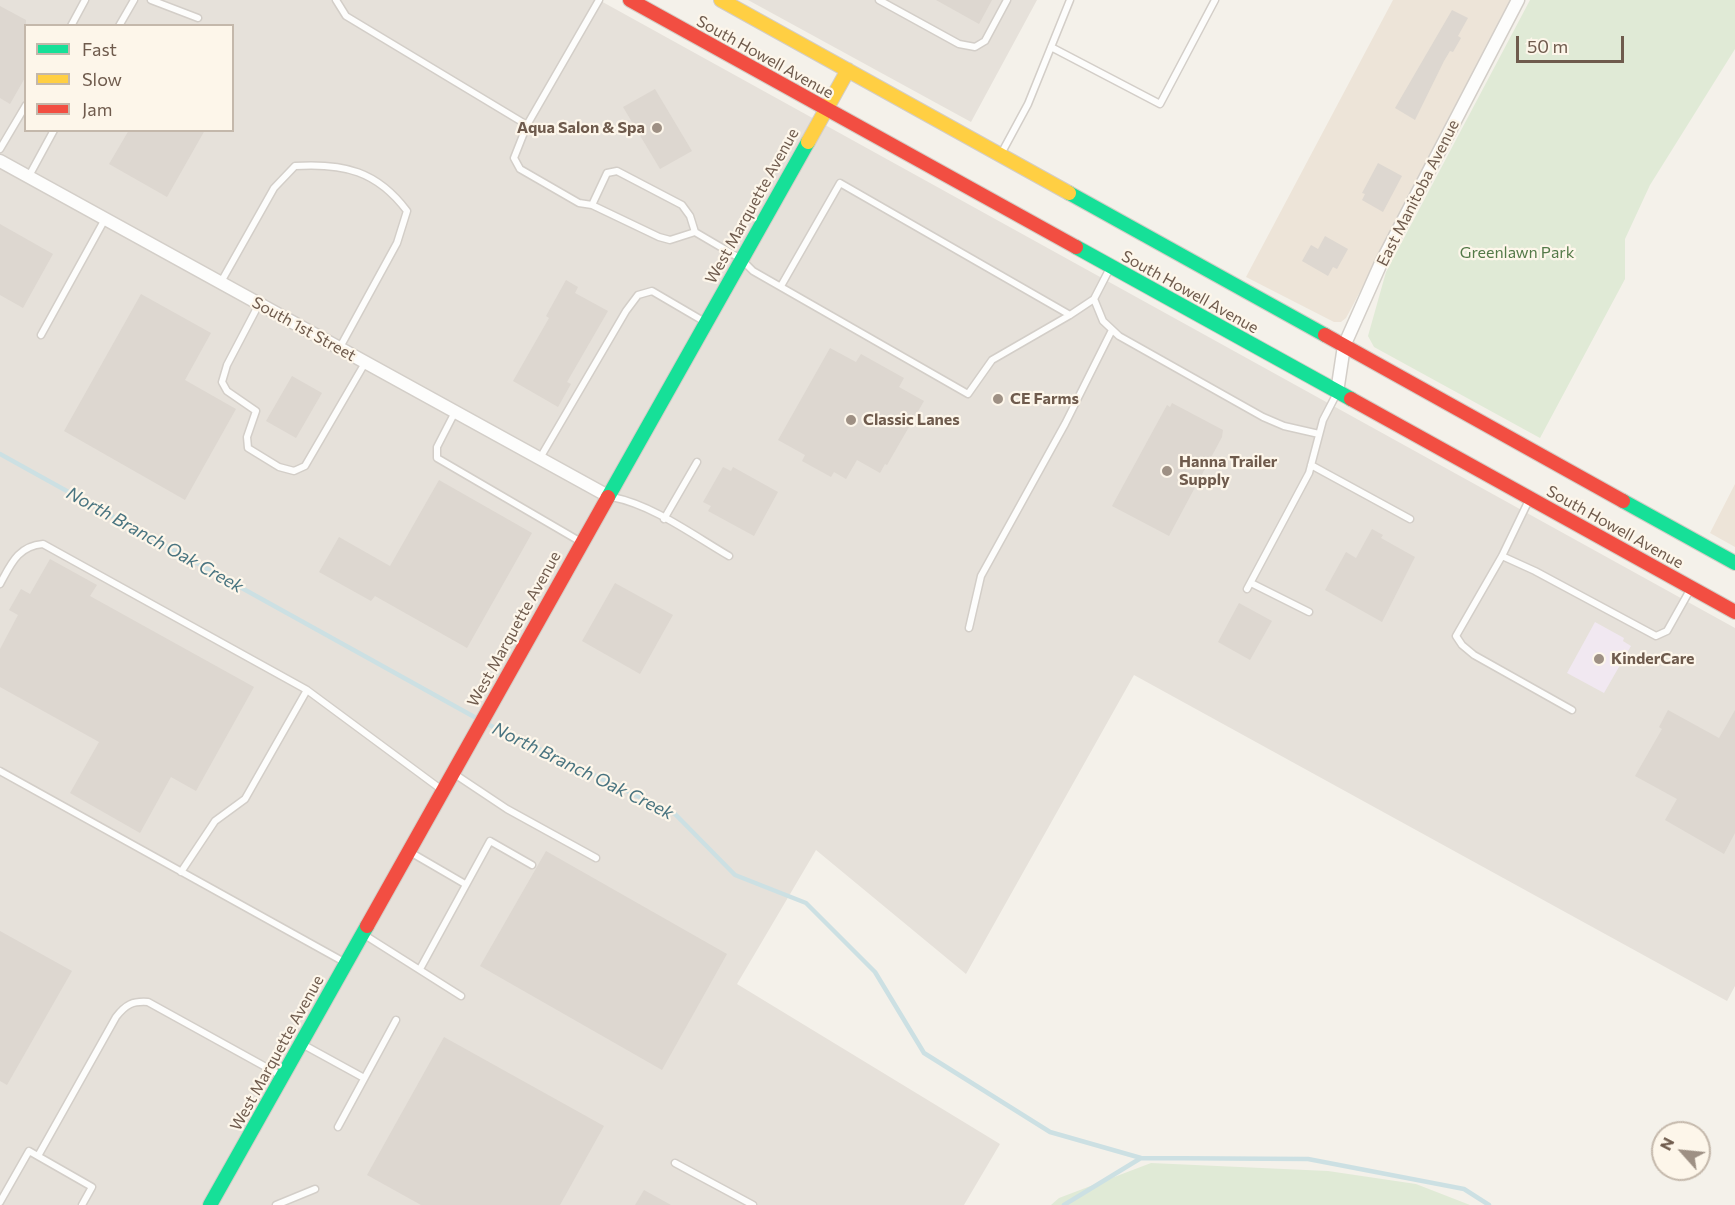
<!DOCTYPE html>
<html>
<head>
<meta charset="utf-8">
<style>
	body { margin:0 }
	#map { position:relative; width:1735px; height:1205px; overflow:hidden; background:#f4f1ea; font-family:Commissioner,sans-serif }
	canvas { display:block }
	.legend { position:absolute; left:24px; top:24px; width:210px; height:108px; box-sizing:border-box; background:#fdf6ea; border:2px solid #c4b8ab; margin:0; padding:8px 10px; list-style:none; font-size:18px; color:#6f5b4d }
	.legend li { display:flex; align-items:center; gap:12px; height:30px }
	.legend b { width:30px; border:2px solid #c4b8ab }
	.north { position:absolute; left:1651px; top:1121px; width:60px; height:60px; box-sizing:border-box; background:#fdf6ea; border:2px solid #c4b8ab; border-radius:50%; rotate:297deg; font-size:16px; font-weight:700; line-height:24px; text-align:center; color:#6f5b4d }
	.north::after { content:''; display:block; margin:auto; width:21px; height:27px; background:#9e9084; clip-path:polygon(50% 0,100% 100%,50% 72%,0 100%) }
	.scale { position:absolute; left:1516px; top:36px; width:108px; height:27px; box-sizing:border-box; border:3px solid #6f5b4d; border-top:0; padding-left:8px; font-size:18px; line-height:21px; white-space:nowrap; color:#6f5b4d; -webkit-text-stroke:4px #fdf6ea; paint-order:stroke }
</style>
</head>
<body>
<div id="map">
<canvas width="1735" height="1205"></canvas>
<ul class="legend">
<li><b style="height:8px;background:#16e098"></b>Fast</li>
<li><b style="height:8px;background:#ffcf43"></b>Slow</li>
<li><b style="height:8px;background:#f24e42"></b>Jam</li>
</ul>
<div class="north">N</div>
<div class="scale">50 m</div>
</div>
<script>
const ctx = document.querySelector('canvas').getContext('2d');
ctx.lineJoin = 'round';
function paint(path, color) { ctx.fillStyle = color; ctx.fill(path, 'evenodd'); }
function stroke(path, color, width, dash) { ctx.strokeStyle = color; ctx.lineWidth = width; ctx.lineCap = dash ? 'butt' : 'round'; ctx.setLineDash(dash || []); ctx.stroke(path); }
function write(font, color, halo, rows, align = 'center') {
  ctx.font = font + ' Commissioner,sans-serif'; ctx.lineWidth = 4.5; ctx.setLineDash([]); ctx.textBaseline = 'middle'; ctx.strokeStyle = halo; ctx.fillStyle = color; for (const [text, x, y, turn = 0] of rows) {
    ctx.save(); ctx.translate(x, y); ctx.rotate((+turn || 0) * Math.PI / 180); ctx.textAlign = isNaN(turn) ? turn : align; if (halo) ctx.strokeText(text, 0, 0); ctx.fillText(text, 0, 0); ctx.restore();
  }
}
const residential = new Path2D(`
	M1393,0H1511L1353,305L1346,318L1341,322H1334L1246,277Z
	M1735,484V547L1710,533Z`);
const industrial = new Path2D(`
	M0,0H599L1735,628V986L1727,1001L1134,675L966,974L816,850L737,984L1000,1144L964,1205H0ZM26,26H232V130H26Z
	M748,0H1037L971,122Z`);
const education = new Path2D(`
	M1595,622L1624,638L1623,641L1631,646L1604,693L1567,673Z`);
const green = new Path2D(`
	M1530,0H1735V49L1650,185L1625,239V279L1540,438L1374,347L1368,336L1386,272Z
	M1151,1163L1328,1171L1416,1184L1470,1205H1051L1059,1198Z`);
const stream = new Path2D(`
	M0,454L478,719
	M485,723L675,814L735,875L806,903L875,972L924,1053L1050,1132L1141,1158L1308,1159L1464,1189L1489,1205
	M1064,1205L1141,1158`);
const building = new Path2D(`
	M936,0H992L979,24Z
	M0,6L26,20V76L10,104L0,98Z
	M1452,10L1468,18L1458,36L1461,38L1453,52L1450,51L1444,61L1415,120L1395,108Z
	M655,89L692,151L660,169L623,107Z
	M129,130H205L167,197L109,164Z
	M1378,163L1402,176L1383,212L1362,200L1365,194L1362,193Z
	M0,224L53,254L23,308L0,295Z
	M1325,236L1348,249L1337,269L1333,267L1328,276L1302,261L1311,245L1318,249Z
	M566,280L578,287L575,293L608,311L567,382L571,384L558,407L513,381L549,318L546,316Z
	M141,294L211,333L185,380L236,409L185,500L64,431Z
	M830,348L856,362L861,354L904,378L899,387L924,401L887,465L885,464L880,473L857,460L846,479L834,472L831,477L802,461L805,455L778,440Z
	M292,376L322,393L296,438L266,421Z
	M1172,403L1223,430L1222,437L1169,536L1112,506L1167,405L1170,407Z
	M723,467L731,471L733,467L778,492L754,536L708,511L711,506L703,502Z
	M439,480L532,533L467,648L375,596L371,601L319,572L339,537L390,566Z
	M1372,529L1383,535L1381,538L1415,557L1382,622L1325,590L1346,552L1356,558Z
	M50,559L97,585L90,596L254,687L196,791L171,777L140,833L70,793L99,742L0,687V649L18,615L9,610L21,589L30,594Z
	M615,583L673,615L640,674L582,641Z
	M1239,603L1272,621L1250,660L1218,642Z
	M1668,710L1719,738L1735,710V833L1724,854L1665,820L1677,799L1635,776L1662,729L1659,727Z
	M546,851L727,954L662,1070L480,966Z
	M0,931L72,971L7,1085L0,1081Z
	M444,1037L604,1126L560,1205H421L367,1175Z
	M644,1190L671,1205H635Z`);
const lane = new Path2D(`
	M151,0L198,18
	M336,0L346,16L527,125L599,0
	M879,0L959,44L975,47L985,41L1007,0
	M71,26L85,0
	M119,26L134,0
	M1051,47L1160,104L1215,0
	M527,125L514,158L520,169L579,203L592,205L659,237L670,240L695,232L741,259L753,271L968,394L992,360L1070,315L1094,299
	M0,149L26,105
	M1001,154L1028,104L1070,0
	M29,176L54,130
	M592,205L607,173L617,171L682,205L690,216L695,232
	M1110,268L1094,299L1103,321L1119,336L1263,417L1284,426L1319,434
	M221,282L274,188L295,166C344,163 377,171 407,211L397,243L339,349
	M781,286L840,183L1070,315
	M259,304L227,365L222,382L227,391L256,411L247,437L248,448L279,467L294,471L305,466L365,363
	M41,335L105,219
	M455,412L437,447V458L581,542
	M540,458L626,311L638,295L652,291L705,322
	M1311,465L1410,519
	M612,497C653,505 693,535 729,556
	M1529,500L1502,556L1456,636L1462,645L1474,655L1572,710
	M664,519L697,462
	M1502,556L1535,571L1656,636L1667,631L1690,590
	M1251,583L1309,612
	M0,584C11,564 18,546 43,544L307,690L442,790
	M1247,589L1309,473L1323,420L1337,393
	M969,628L981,576L1065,424L1112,330
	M0,771L346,963
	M453,773L507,809L596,858
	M410,852L465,884
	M181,872L215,821L245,799L307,690
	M363,934L461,996
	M420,969L490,841L532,865
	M302,1044L364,1078
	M338,1127L396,1020
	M38,1156L116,1017C126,1004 133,1001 148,1002L282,1076
	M675,1163L753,1205
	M0,1202L29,1151L92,1187L82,1205
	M276,1205L315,1189`);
const street = new Path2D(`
	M0,161L608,496
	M1337,392L1344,346L1381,263L1518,0`);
const fast = new Path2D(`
	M1069,193L1325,335
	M1076,247L1351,399
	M608,497L808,142
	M1623,501L1735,563
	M210,1205L367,926`);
const slow = new Path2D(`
	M721,0L1069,193
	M808,142L848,70`);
const jam = new Path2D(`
	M630,0L1076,247
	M1325,335L1623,501
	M1351,399L1735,612
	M367,926L608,497`);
const markers = [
	[657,128,6,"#9e9084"],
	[998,399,6,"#9e9084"],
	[851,420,6,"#9e9084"],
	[1167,471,6,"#9e9084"],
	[1599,659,6,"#9e9084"]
];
const streetNames = [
	["South Howell Avenue",765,57,29],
	["East Manitoba Avenue",1418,193,-63],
	["West Marquette Avenue",752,206,-61],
	["South Howell Avenue",1190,292,29],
	["South 1st Street",304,329,29],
	["South Howell Avenue",1615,527,29],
	["West Marquette Avenue",514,629,-61],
	["West Marquette Avenue",277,1053,-61]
];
const poiNames = [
	["Aqua Salon & Spa",645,128,"right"],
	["CE Farms",1010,399],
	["Classic Lanes",863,420],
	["Hanna Trailer",1179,462],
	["Supply",1179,480],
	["KinderCare",1611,659]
];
const parkNames = [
	["Greenlawn Park",1517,253]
];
const waterNames = [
	["North Branch Oak Creek",155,540,29],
	["North Branch Oak Creek",583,771,26]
];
paint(residential, '#ede4d8');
paint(industrial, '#e6e1da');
paint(education, '#f1e8f1');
paint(green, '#e0ead6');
stroke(stream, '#cce0e3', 4.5);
paint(building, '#ddd7d0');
stroke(lane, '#d3cec8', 9);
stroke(street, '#d3cec8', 15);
stroke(fast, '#d3cdc6', 16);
stroke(slow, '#d3cdc6', 16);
stroke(jam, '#d3cdc6', 16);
stroke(lane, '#fdfdfc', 6);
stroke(street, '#fdfdfc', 12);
stroke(fast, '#16e098', 14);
stroke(slow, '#ffcf43', 14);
stroke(jam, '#f24e42', 14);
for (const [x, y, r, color] of markers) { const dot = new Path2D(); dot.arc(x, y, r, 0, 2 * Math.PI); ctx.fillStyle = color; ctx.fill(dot); stroke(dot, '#fdf6ea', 2); }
write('16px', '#6f5b4d', '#fdf6ea', streetNames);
write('bold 16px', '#6f5b4d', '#fdf6ea', poiNames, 'left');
write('16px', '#547a49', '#fdf6ea', parkNames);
write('italic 18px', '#497480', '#fdf6ea', waterNames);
</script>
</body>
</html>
